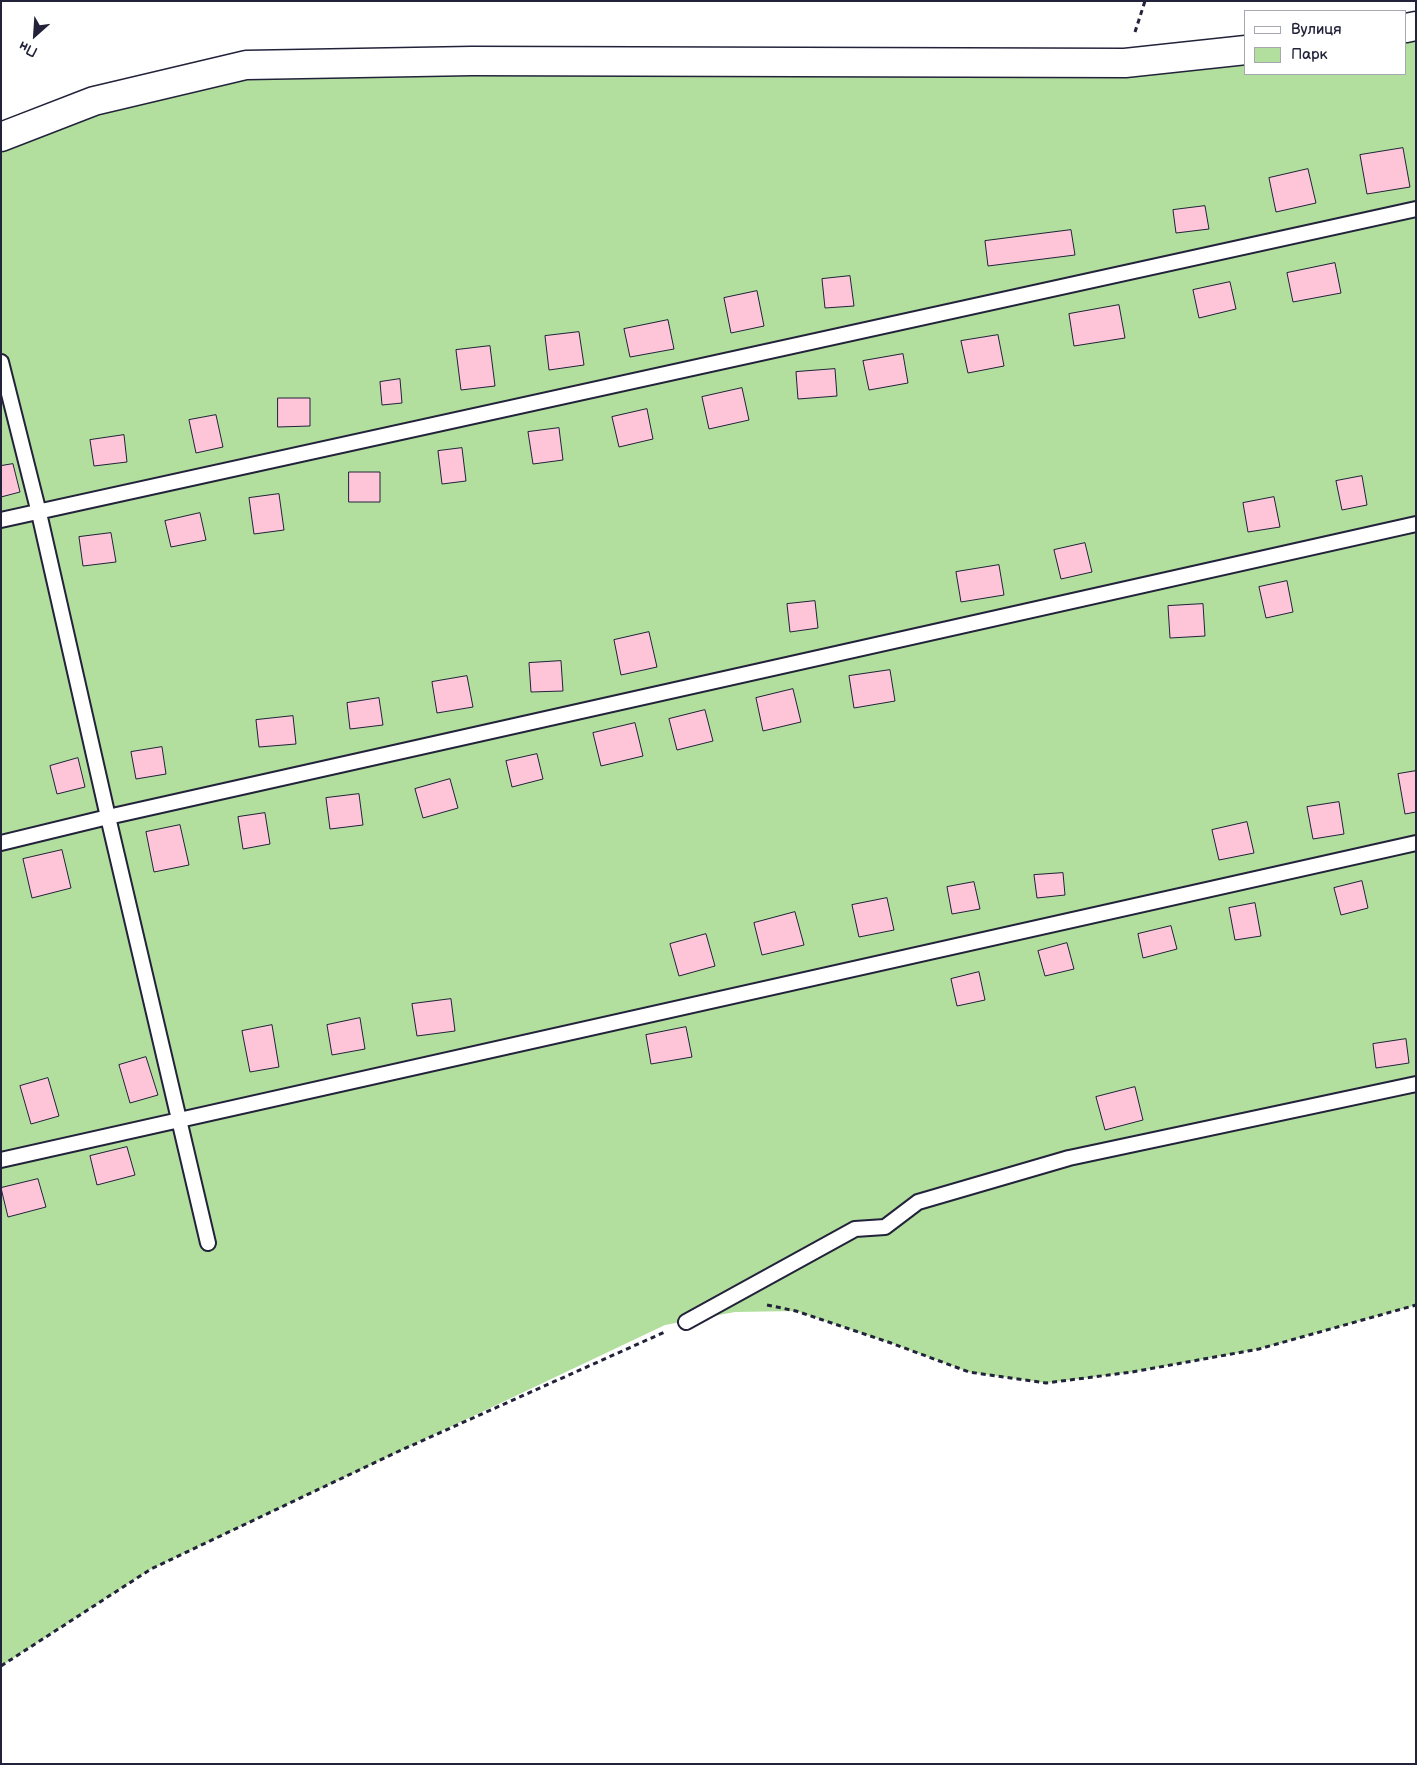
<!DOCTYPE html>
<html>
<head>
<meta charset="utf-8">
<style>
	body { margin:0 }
	#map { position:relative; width:1417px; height:1765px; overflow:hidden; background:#fff; font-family:"Balsamiq Sans",sans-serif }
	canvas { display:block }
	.frame { position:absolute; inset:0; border:2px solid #22223b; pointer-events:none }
	.legend { position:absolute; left:1244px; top:10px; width:162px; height:65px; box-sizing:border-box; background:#fff; border:1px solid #a7a7b1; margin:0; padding:6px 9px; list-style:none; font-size:15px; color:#22223b }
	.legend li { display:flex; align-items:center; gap:10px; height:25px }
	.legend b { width:25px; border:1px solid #a7a7b1 }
	.north { position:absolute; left:10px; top:10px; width:50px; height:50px; -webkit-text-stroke:4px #fff; paint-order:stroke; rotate:206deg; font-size:14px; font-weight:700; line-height:20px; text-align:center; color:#22223b }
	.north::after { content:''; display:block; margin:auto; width:18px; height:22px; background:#22223b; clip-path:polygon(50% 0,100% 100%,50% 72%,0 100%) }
</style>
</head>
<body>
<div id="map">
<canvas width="1417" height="1765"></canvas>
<div class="frame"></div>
<ul class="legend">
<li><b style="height:6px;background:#fff"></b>Вулиця</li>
<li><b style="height:14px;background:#b2df9d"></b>Парк</li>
</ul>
<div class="north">Пн</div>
</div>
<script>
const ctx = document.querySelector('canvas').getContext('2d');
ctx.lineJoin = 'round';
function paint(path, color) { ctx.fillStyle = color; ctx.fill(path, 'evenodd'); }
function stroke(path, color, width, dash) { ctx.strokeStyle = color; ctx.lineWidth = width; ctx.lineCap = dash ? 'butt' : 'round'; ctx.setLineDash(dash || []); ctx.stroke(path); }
const green = new Path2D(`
	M1416,26V1305L1259,1349L1132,1372L1046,1383L969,1372L891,1343L796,1311L735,1312L665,1325L151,1569L1,1666V137L246,65L1246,50V74H1406V28Z`);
const building = new Path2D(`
	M1403,148L1410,187L1367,194L1360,155Z
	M1308,169L1316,203L1276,212L1269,178Z
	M1205,206L1209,229L1176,233L1173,210Z
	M1071,230L1075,255L988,266L985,241Z
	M1335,263L1341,293L1293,302L1287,273Z
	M850,276L854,306L825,308L822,279Z
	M1230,282L1236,309L1199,318L1193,290Z
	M757,291L764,326L731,333L724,298Z
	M1119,305L1125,338L1074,346L1069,314Z
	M668,320L674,349L630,357L624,329Z
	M579,332L584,365L549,370L545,336Z
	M998,335L1004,366L968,373L961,341Z
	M490,346L495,386L461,390L456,350Z
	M903,354L908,383L869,390L863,361Z
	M835,369L837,396L798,399L796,372Z
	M400,379L402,403L382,405L380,382Z
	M742,388L749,420L709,429L702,397Z
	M278,398H310V426L278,427Z
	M647,409L653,439L619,447L612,417Z
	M216,415L223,447L196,453L189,420Z
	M559,428L563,460L533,464L528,432Z
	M124,435L127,462L94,466L90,440Z
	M462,448L466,481L442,484L438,451Z
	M13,464L20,492L1,497V466Z
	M349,472H380V502H349Z
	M1362,476L1367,505L1342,510L1336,481Z
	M279,494L284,530L254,534L249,498Z
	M1274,497L1280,527L1248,532L1243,503Z
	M200,513L206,540L171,547L165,521Z
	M111,533L116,562L83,566L79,537Z
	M1085,543L1092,572L1061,579L1054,550Z
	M999,565L1004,595L961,602L956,572Z
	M1287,581L1293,612L1266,618L1259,587Z
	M815,601L818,628L790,632L787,604Z
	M1203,604L1205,636L1170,638L1168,606Z
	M649,632L657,667L621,675L614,640Z
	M561,661L563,691L531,692L529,663Z
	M890,670L895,701L854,708L849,676Z
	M467,676L473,707L437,713L432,682Z
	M793,689L801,722L763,731L756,698Z
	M379,698L383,725L350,729L347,703Z
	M705,710L713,741L677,750L669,719Z
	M293,716L296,744L259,747L256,720Z
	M635,723L643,756L601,766L593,733Z
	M162,747L166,774L136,779L131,752Z
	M537,754L543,779L512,787L506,761Z
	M78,758L85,787L57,794L50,766Z
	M1416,771V812L1405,814L1398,774Z
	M450,779L458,808L423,818L415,789Z
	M359,794L363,825L330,829L326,798Z
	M1339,802L1344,834L1313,839L1307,807Z
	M265,813L270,844L243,849L238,817Z
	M1247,822L1254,853L1219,860L1212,830Z
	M180,825L189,865L154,872L146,832Z
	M62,850L71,888L32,898L23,859Z
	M1063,873L1065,895L1037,898L1034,875Z
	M1362,881L1368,908L1341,915L1334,888Z
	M974,882L980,909L952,914L947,887Z
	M887,898L894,930L859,937L852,905Z
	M1255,903L1261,936L1235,940L1229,908Z
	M795,912L804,945L762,955L754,923Z
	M1171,926L1177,949L1143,958L1138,934Z
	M706,934L715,966L679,976L670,944Z
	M1067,943L1074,969L1045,976L1038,951Z
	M979,972L985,1000L957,1006L951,979Z
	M451,999L455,1031L417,1036L412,1004Z
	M360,1018L365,1049L332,1055L327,1025Z
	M272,1025L279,1067L250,1072L242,1031Z
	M686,1027L692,1057L651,1064L646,1035Z
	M1406,1039L1409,1063L1376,1068L1373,1044Z
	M146,1057L158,1095L130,1103L119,1065Z
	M48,1078L59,1116L31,1124L20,1086Z
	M1135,1087L1143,1120L1105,1130L1096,1097Z
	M127,1147L135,1175L97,1185L90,1156Z
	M38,1179L46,1207L8,1217L1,1188Z`);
const path = new Path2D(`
	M1135,32L1145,1
	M767,1305L796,1311L891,1343L969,1372L1046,1383L1132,1372L1259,1349L1416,1305
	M1,1666L151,1569L397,1452L667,1331`);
const service = new Path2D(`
	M1,362L39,513L108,817L208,1243
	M1,520L1416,209
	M1,843L108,817L1416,524
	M1,1160L1416,843
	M686,1322L855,1229L885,1227L918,1202L1069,1158L1416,1084`);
const minor = new Path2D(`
	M1406,28L1416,26
	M1,137L94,101L246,65L472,61L1125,63L1246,50`);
paint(green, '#b2df9d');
paint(building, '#fec5d9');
stroke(building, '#22223b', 1);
stroke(service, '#22223b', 18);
stroke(minor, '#22223b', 31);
stroke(path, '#22223b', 3, [5, 4]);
stroke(service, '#fff', 14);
stroke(minor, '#fff', 28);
</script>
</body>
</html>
